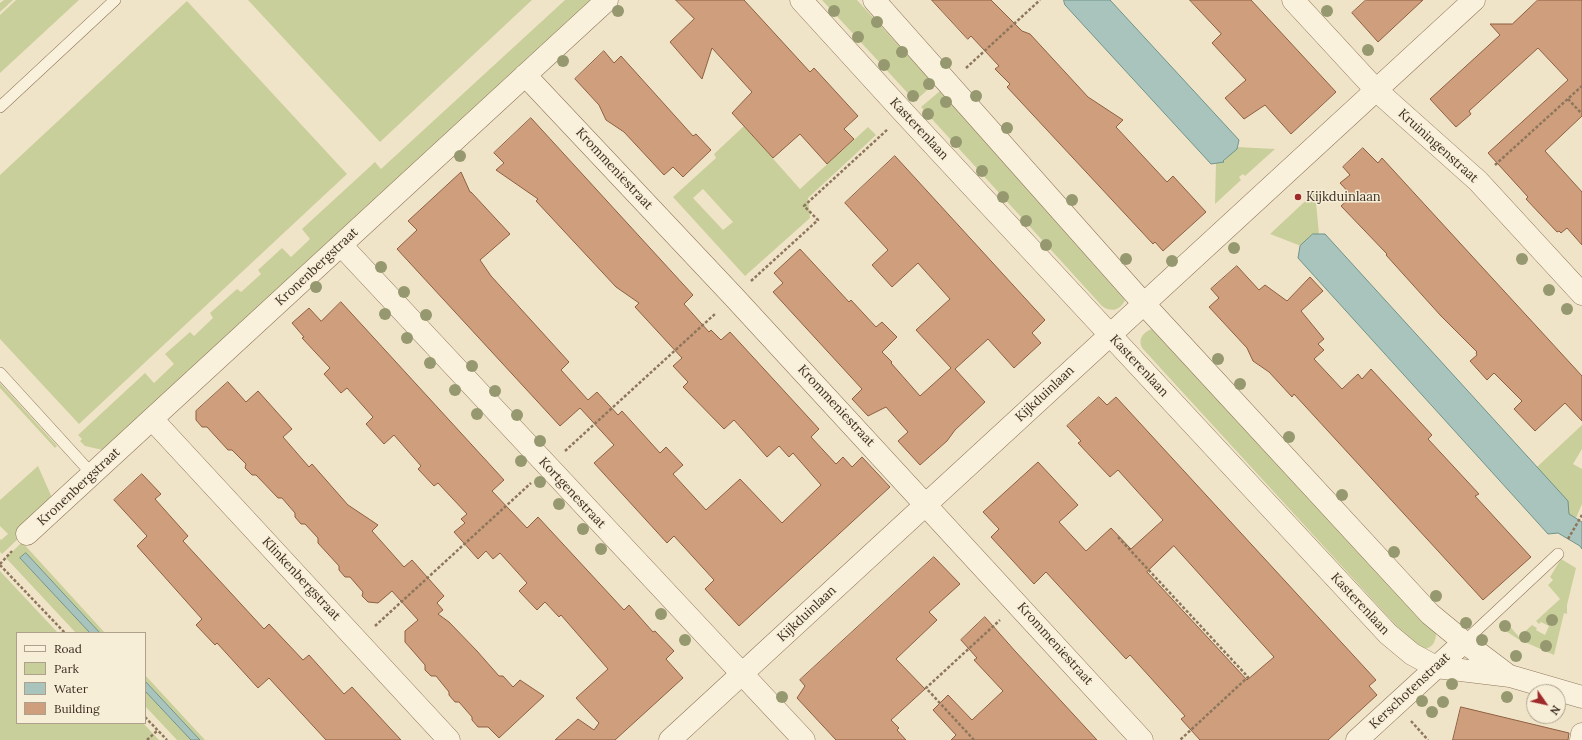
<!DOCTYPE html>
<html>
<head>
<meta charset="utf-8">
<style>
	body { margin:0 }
	#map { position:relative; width:1582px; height:740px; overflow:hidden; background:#f0e4c8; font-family:Lora,serif }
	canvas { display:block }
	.legend { position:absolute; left:16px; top:632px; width:130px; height:92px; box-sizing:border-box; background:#f7eed8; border:1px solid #ada18e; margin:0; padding:5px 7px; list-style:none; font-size:12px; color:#3d2e20 }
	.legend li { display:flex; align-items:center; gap:8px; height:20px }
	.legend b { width:20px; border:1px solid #ada18e }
	.north { position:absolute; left:1526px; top:684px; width:40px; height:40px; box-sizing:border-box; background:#f7eed8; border:1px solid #ada18e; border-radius:50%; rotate:124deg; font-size:11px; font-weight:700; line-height:16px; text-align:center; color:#3d2e20 }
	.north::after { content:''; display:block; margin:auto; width:14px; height:18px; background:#9e2a2b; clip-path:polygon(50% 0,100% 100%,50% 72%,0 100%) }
</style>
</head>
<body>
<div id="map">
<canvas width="1582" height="740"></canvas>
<ul class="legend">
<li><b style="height:5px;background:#faf1dc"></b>Road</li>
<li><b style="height:11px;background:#c9cf9b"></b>Park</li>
<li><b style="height:11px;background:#a9c4bc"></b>Water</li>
<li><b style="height:11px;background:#cf9f7d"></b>Building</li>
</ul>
<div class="north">N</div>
</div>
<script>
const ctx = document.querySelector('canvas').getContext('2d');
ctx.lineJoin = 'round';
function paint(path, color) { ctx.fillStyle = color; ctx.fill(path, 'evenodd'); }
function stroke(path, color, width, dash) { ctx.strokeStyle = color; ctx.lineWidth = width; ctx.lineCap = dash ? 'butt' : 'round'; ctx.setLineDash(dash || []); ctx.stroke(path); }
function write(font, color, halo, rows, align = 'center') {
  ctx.font = font + ' Lora,serif'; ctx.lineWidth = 3; ctx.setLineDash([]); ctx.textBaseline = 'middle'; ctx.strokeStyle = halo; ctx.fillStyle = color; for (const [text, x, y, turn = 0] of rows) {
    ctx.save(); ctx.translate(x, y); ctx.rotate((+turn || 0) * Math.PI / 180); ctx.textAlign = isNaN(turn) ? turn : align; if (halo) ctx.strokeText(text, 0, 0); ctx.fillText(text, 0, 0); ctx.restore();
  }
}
const green = new Path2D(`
	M4,0H13L0,12V3Z
	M16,0H79L0,73V15Z
	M248,0H532L380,142Z
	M565,0H598L107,451L85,446L80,441L82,439L78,435L145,373L154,383L174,364L165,354L190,332L194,336L213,318L210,313L237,289L241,292L261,274L258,270L282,248L291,257L310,239L302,229L375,162L381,169Z
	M822,0H857L934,84L915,101Z
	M187,1L347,174L79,424L0,339V175Z
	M940,91L1125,300C1121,310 1111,313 1102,306L921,107Z
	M744,126L800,189L868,127L876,135L808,198L810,218L745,276L673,197L716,158L714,154ZM703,189L733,222L723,230L693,198Z
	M1237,147L1275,149L1245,176L1243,174L1239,177L1241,180L1215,204L1216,163H1222Z
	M1315,192L1319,234H1313L1301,246L1270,234Z
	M1152,329L1436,633C1436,641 1433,648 1424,649L1414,645L1143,349C1137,340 1143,332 1152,329Z
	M0,383L57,446L55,448L0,388Z
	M1582,425V449L1573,464L1582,469V504L1576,518L1569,514L1537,467Z
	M38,466L53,500L19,538L2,554L0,552V539L1,540L8,534L0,526V500Z
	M22,542L105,633H100L26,553L20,558L90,633H76L6,558Z
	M1561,559L1576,568L1567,605V614L1564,613L1554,655L1518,639L1501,628L1507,623L1519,637L1532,625L1537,628L1536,630L1545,635L1549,626L1541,622L1539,624L1536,621L1560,599L1548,585L1553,580L1550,577Z
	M0,571L58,633H17V723H143L159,740H0Z
	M145,675L205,740H200L145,681Z
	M145,691L191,740H177L145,706Z`);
const water = new Path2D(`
	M1064,0H1110L1239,140L1237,149L1223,161L1224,162L1211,164L1065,5Z
	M1313,234H1325L1568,501L1569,514L1582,522V549L1580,546L1558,533L1548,534L1298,258L1300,246Z
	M26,553L100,633H90L20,558Z
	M145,681L200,740H191L145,691Z`);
const building = new Path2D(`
	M676,0H744L810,72L814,68L858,116L844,129L854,139L827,164L800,134L773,158L732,113L752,92L712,48L702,79L670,42L694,19Z
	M932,0H991L1022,31L1030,34L1088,97L1123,120L1116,127L1167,182L1173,176L1206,212L1163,251L1155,242L1153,244L1007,87L1010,84L995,69L999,66L971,36L968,39Z
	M1190,0H1251L1336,92L1291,134L1265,105L1244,119L1225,98L1246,80L1212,43L1221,34Z
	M1366,0H1423L1378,42L1352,13Z
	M1538,0H1582V116L1545,151L1582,192V245L1567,228L1561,233L1559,231L1557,232L1526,199L1528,197L1488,153L1568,80L1538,48L1469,111L1471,114L1456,127L1430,99L1500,35L1490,24H1512Z
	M604,51L614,63L621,56L693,136L696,134L711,150L683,177L673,167L664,175L624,132L606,120L599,105L575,79Z
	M531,118L693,295L684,304L709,332L711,330L721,340L730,332L819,429L811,437L836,464L843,457L852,467L862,457L890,487L739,626L705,589L714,580L674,536L667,543L594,463L614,445L580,408L560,426L397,249L417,230L408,221L461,172L470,192H471L510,234L480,260L491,276L569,362L561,370L588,400L597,392L618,415L622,411L660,453L666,447L683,465L673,474L706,510L740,479L782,523L821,485L793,453L789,457L779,446L767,457L734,420L724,429L683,387L688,382L673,366L682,358L635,307L639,303L616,287L536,201L538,199L496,170L504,163L494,153Z
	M1363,148L1378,163L1382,158L1582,376V421L1565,403L1535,431L1514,409L1522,401L1494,373L1487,380L1470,361L1477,355L1476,353L1477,352L1441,316L1386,255L1387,254L1341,206L1352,196L1340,183L1350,175L1343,167Z
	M895,156L1045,320L1032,333L1041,343L1014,368L988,339L955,369L985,402L955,430L947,441L920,465L898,441L908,432L886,407L868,416L852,399L862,389L773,292L783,283L774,273L800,249L849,302L851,300L876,327L882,322L897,337L882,352L892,362L891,363L920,396L951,368L916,330L950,299L918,263L892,287L872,265L888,250L845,203Z
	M1237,266L1259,290L1265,285L1287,301L1310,277L1323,291L1301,311L1324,339L1318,344L1324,350L1314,359L1342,389L1358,374L1362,379L1371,369L1432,435L1428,439L1479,494L1475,496L1530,556L1531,557L1483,600L1294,394L1292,397L1269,372L1253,361L1247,348L1209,307L1219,298L1211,289Z
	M341,302L504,480L492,491L527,528L538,517L624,610L629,605L653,632L655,631L674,651L666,659L683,678L615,740H555L578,719L594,730L599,723L576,698L608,669L561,615L559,617L545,602L537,610L519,591L527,583L500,553L493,559L486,551L478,559L454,532L465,523L461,519L467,514L438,483L434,486L418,469L421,466L394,435L384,444L366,424L373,417L347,388L341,393L324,374L330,368L302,338L304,337L292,323L309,308L321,321Z
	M228,382L246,402L258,391L292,429L283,437L309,467L312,464L348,505L378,525L372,531L404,567L412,560L444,596L437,603L443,610L438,614L449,622L477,651L499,676H503L513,687L520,680L544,696L499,738L488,727H478L472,720V717L459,702H455L449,695V692L436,676H431L425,670V665L405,642V631L418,620L392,591L378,603L368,602L362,596L363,592L350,577H345L339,570V566L318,543V538L305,524H301L295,517V513L282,498H278L256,475H252L245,468L246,464L232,450H228L207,427H202L196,420V411Z
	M1099,397L1107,405L1116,397L1376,680L1369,686L1377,695L1328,740H1200L1181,719L1185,716L1168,697L1130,655L1126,659L1046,572L1034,584L991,537L999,529L983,512L1038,462L1078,505L1059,522L1086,551L1111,528L1131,549L1163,520L1118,470L1110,477L1078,443L1081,441L1067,426ZM1174,546L1274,657L1247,680L1147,572Z
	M142,474L161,494L155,499L188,536L183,541L264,629L269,624L303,660L309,655L344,694L352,687L401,740H326L269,678L258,688L217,643L215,645L196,625L202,619L137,546L147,536L114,500Z
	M934,557L960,584L929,612L937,620L896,659L925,689L891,720L899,728L897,730L906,740H836L797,698L805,686L800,680Z
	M985,617L1015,651L1097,740H951L956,735L933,710L948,695L972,720L1003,691L974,660L977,658L961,640Z
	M1461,707L1569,733L1568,740H1453Z`);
const path = new Path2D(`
	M966,68L1040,0
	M1568,99L1582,114
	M1495,165L1582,86
	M751,281L818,220L804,206L888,129
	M565,451L716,313
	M1118,537L1248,677L1180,740
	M1568,539L1582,515
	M0,564L12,551
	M0,565L65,633
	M375,626L531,483
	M145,717L167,740
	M1411,721L1428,740
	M147,740L158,730
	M974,740L926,688L1000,620`);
const lane = new Path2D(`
	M0,107L115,0
	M0,373L92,474
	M1464,642L1558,554`);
const street = new Path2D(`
	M801,0L905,114L1388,634L1412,654L1436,667L1510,676L1582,697
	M874,0L1144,304L1430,614L1464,642L1509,676
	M1293,0L1376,90L1478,181L1582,294
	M525,75L734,297L1142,740
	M341,245L804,740
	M152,419L449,740
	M27,534L607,0
	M670,740L1474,0
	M1357,740L1464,642
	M1581,740L1582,734`);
const trees = [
	[618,11],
	[834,11],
	[1327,11],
	[877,22],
	[858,37],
	[1368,50],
	[902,52],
	[563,61],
	[946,63],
	[884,65],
	[929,84],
	[913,96],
	[976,96],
	[946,102],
	[928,114],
	[1007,128],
	[956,142],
	[460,156],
	[982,171],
	[1003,197],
	[1072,200],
	[1026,221],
	[1046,245],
	[1234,248],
	[1126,259],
	[1522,259],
	[1172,261],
	[381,267],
	[316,287],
	[1549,290],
	[404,292],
	[1567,309],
	[385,314],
	[426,315],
	[407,338],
	[1218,359],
	[430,363],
	[472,366],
	[1240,384],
	[455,390],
	[495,391],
	[477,414],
	[517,415],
	[1289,437],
	[540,441],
	[521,461],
	[540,482],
	[1342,495],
	[559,504],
	[583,529],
	[601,549],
	[1394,552],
	[1436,596],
	[661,614],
	[1552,620],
	[1466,623],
	[1505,626],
	[1525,637],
	[685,640],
	[1482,640],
	[1546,646],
	[1516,656],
	[1452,684],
	[782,697],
	[1507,697],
	[1422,701],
	[1443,702],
	[1432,712]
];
const markers = [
	[1298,197,4,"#9e2a2b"]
];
const streetNames = [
	["Kasterenlaan",919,129,47],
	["Kruiningenstraat",1438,146,42],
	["Krommeniestraat",614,169,47],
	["Kronenbergstraat",317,267,-43],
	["Kasterenlaan",1139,366,47],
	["Kijkduinlaan",1045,394,-43],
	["Krommeniestraat",836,406,47],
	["Kronenbergstraat",79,487,-43],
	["Kortgenestraat",572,493,47],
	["Klinkenbergstraat",301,579,47],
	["Kasterenlaan",1360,604,47],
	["Kijkduinlaan",807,614,-43],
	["Krommeniestraat",1055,644,48],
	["Kerschotenstraat",1410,691,-43]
];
const poiNames = [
	["Kijkduinlaan",1306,197]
];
paint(green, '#c9cf9b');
paint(water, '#a9c4bc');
stroke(water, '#6f938a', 1);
paint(building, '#cf9f7d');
stroke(building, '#8d5f41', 1);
stroke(lane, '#8d765c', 12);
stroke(street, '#8d765c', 23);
stroke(path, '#8d765c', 2.5, [3, 2]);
stroke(lane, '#faf1dc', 11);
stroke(street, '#faf1dc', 22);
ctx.fillStyle = '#96986f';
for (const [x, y] of trees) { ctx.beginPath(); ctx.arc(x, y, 6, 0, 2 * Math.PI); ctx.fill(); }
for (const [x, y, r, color] of markers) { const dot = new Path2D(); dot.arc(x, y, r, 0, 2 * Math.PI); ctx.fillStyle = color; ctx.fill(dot); stroke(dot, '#f7eed8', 1.5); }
write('13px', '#3d2e20', '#f7eed8', streetNames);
write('13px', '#3d2e20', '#f7eed8', poiNames, 'left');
</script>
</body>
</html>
